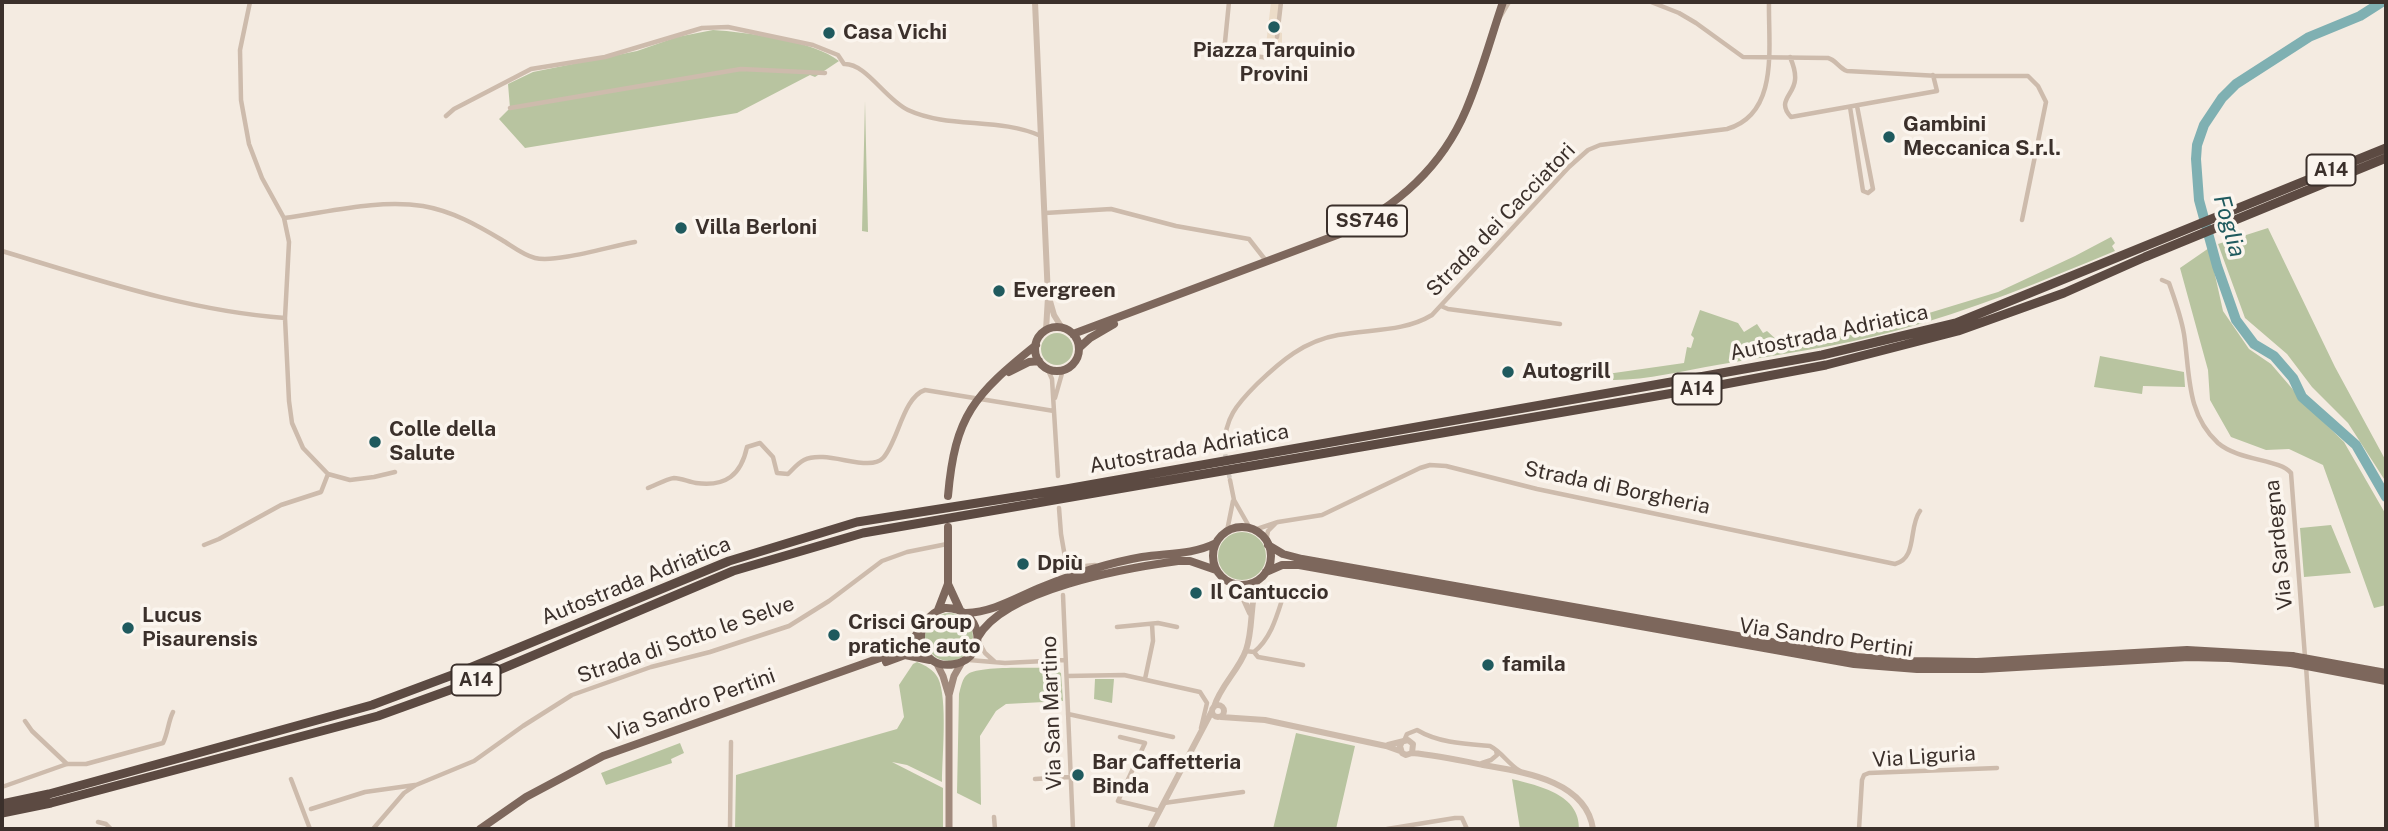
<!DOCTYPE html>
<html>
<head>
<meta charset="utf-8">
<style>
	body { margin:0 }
	#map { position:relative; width:2388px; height:831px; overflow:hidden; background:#f4ebe1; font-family:"Public Sans",sans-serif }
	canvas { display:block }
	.frame { position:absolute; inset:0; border:4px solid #3b302b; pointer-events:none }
</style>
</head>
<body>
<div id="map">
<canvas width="2388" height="831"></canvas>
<div class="frame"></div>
</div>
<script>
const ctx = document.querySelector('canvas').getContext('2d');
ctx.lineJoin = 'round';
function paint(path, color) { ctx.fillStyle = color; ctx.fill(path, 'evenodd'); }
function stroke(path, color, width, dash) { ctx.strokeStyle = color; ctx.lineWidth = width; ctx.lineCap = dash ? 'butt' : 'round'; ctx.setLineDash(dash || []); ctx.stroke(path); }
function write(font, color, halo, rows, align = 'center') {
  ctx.font = font + ' "Public Sans",sans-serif'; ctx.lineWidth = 7; ctx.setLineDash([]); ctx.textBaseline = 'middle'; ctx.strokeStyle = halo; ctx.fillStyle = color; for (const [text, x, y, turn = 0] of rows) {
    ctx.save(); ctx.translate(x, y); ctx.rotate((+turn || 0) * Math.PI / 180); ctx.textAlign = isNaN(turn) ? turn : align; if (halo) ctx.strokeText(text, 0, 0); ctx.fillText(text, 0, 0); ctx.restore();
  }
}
const green = new Path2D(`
	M713,30C745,32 815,41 839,61L815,77L810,75L737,113L525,148L499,119L510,108L508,84L533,72L637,51L677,37Z
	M865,101L868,232L862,231Z
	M2268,228L2335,367L2386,461V482L2348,423L2312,387L2287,354L2245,318L2218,244Z
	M2111,237L2115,243L2112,246L2115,251C2043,281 1970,311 1895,331C1836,347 1776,355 1717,365C1664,374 1606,392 1555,368L1607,374L1684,363L1687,347L1691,348L1694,338L1691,335L1700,310L1738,323L1744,332L1757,324L1763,333L1767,331L1778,341L1777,348L1873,330L1998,292L2075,256Z
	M2209,248L2223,311L2249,349L2271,364L2308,407L2344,442L2385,513L2386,605L2374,608L2323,465L2289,449L2266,450L2231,437L2210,400L2208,370L2180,268Z
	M1041 349a16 16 0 1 1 32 0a16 16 0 1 1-32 0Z
	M2100,356L2184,372L2185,387L2143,386L2142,394L2094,387Z
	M2331,525L2351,573L2304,577L2300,528Z
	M1218 556a24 24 0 1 1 48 0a24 24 0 1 1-48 0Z
	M925 637a24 24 0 1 1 48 0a24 24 0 1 1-48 0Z
	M917,662C925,665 934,670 938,678C948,699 942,758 942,782L907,765L892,762L943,788V829H735L736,775L897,729L904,717L899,685L913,664Z
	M1050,668L1061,673L1063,701L1006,704L996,711L980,736L981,805L957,793L959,694C961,687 962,678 968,674C978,666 1034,668 1050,668Z
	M1095,679H1114L1112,703L1094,699Z
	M1296,733L1355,746L1336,829H1273Z
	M680,743L684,753L671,759L672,763L606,785L601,773Z
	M1512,779C1539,786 1580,794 1579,829H1520Z`);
const plaza = new Path2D(`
	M1271,2H1283L1279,32L1282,33V43L1279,47L1266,45Z`);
const river = new Path2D(`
	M2382,2L2360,16L2309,37L2236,84L2222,98L2204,125L2197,145L2196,159L2199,200L2217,266L2236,320L2254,344L2274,356L2293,378L2302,397L2356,445L2386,497`);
const minorTunnel = new Path2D(`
	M1224,448L1230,480`);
const minor = new Path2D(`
	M250,2L240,50L241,100L249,144L262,178L284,218L289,242L285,318L289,401L292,423L303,448L328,474L350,480L374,477L395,472
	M1229,2L1224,52L1269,58
	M1651,2L1679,13L1696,23L1743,57L1828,58C1836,60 1839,68 1847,71L1939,76H2028L2038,86L2046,102L2022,220
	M1500,17L1509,2
	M1277,37L1281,2
	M1790,57C1793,64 1796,72 1795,80C1794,95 1776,101 1791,117L1937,91L1933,75
	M1850,107L1863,191L1868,193L1873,189L1857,106
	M510,108L741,69L825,73
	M446,116L454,109L531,69L605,57L702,28L728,27L813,45L838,55L844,64C866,63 885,99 908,110C949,129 999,117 1041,136
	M1045,213L1111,209L1176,226L1249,239L1267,262
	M284,218C329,212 378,199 423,206C452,211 477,225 502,240C512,246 523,255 535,258C557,263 611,246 635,242
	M2,251C95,279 188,311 285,318
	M2162,280L2169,283C2175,300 2181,316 2184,334C2190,373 2186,414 2218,443C2239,461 2280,459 2291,473L2305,657
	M1441,306L1448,309L1560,324
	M1047,368L1052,379L1058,476
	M1055,398L1063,370
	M1224,448C1225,418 1236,405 1257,384C1281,361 1304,341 1338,335C1370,329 1404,332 1432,315L1569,167L1588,150L1600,145L1727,129C1780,114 1768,45 1769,2
	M1230,480L1234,500L1250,528
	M648,488C656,485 666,479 674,478C681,478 689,482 696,483C726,487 741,475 747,447L760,443L773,457L777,473L788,474C793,469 798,463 804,460C826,449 869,473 883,458C898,442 903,397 925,390L1054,411
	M1059,508L1061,534L1066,563L1075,567L1095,565
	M1254,530L1278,522L1322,515L1420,468L1430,465L1446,466L1537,489L1895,564C1918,558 1908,527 1920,511
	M1227,531L1233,501
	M1266,541L1268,531L1275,524
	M204,545L219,539L281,505L321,492L328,474
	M1063,595L1073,829
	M1117,627L1158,623L1177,627
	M979,642L985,653L995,662
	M1245,651L1254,652L1258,657L1303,665
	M1254,652C1270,639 1276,619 1282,600
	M969,660L1005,663L1065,660
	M2306,666L2317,829
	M1067,676L1124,675L1200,692L1207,703L1201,728
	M1145,679L1153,641L1152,624
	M1068,714L1173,737
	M25,721L32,731L67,764
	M1120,737L1145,743L1118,801L1160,811
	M1404,741L1407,734L1417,730C1439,743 1465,744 1490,746C1502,752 1508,764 1520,771
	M1482,763L1491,760L1497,755L1496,750
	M291,779L310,829
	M1035,779L1070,777
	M2,787L67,764H86L163,743C168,733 168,722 173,712
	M1164,803L1243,792
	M311,809L365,792L415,785
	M994,817L995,829
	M98,822L106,824L111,829
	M373,829L404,793L416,785L474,761L523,726L572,695L651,667L710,652L789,626L829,601L882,561L907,552L947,544
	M730,829L731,742
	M1387,829L1455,818H1462L1467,829
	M1859,829L1862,780L1864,775L1869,773L1997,768`);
const tertiary = new Path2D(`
	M1035,2L1048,297L1046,330
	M1050,301L1054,315L1062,328
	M1233,584L1240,591L1250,613
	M1212 711a6 6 0 1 1 12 0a6 6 0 1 1-12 0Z
	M1214,707C1220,686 1239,670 1246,650C1254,627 1249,603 1258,580
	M1221,717L1265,720L1386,746L1400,751
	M1388,745L1408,740L1413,744L1412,753L1406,755L1402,753L1400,746L1402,742
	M1412,753C1436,755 1459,760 1483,765C1522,772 1586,780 1593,829
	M1150,829L1212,711`);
const secondary = new Path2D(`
	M937,664L943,676L949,696V829
	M949,695L954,676L962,662`);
const primary = new Path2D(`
	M1035 349a22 22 0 1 1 44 0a22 22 0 1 1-44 0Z
	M1073,334L1337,235C1394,209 1441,169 1466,110C1481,75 1491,37 1503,2
	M1079,348L1090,338L1114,324
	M1009,372L1029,362L1039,361
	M948,496C955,415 974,395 1036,345
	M1213 556a29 29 0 1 1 58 0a29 29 0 1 1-58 0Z
	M1268,545L1283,554L1302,559L1856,657L1910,661L1977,662L2187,650L2292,656
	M1266,572L1282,565H1299L1854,664L1917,669H1982L2189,657L2229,658L2291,663
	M948,584L960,610
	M945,608C982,607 990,657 955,664C917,672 907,619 945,608Z
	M938,610L948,584V527
	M966,613C994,612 1017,597 1042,587C1074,574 1108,563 1142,557C1167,553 1192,555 1216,543
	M978,637C1005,589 1126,568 1178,561H1190L1216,570
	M886,662L905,655L930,660
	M480,829L526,797L603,756L894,653L910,643L921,628`);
const motorway = new Path2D(`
	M2,804L49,794L372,705L455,674L729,561L857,522L1066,489L1705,376L1822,355L1956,323L2386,148
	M2,813L51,803L378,716L461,686L733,571L863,533L1720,385L1826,365L1958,331L2064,293L2145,257L2386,158`);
const primaryBridge = new Path2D(`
	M2292,656L2386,673
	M2291,663L2386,681`);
const markers = [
	[1274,27,7,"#1f5a5e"],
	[829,33,7,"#1f5a5e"],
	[1889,137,7,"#1f5a5e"],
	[681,228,7,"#1f5a5e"],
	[999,291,7,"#1f5a5e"],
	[1508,372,7,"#1f5a5e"],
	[375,442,7,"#1f5a5e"],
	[1023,564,7,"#1f5a5e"],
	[1196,593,7,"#1f5a5e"],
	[128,628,7,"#1f5a5e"],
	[834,635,7,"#1f5a5e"],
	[1488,665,7,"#1f5a5e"],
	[1078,775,7,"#1f5a5e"]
];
const shields = [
	[2331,170,49],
	[1367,221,80],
	[1697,389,49],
	[476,680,49]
];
const shieldNames = [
	["A14",2331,170],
	["SS746",1367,221],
	["A14",1697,389],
	["A14",476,680]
];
const poiNames = [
	["Casa Vichi",843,33],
	["Piazza Tarquinio",1274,51,"center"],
	["Provini",1274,75,"center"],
	["Gambini",1903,125],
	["Meccanica S.r.l.",1903,149],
	["Villa Berloni",695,228],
	["Evergreen",1013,291],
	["Autogrill",1522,372],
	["Colle della",389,430],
	["Salute",389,454],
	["Dpiù",1037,564],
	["Il Cantuccio",1210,593],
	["Lucus",142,616],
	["Pisaurensis",142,640],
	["Crisci Group",848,623],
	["pratiche auto",848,647],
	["famila",1502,665],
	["Bar Caffetteria",1092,763],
	["Binda",1092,787]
];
const streetNames = [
	["Strada dei Cacciatori",1501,220,-46],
	["Autostrada Adriatica",1829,333,-12],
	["Autostrada Adriatica",1189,449,-10],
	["Strada di Borgheria",1617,488,12],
	["Via Sardegna",2279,545,-96],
	["Autostrada Adriatica",636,581,-22],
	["Via Sandro Pertini",1826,638,8],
	["Strada di Sotto le Selve",686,640,-19],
	["Via Sandro Pertini",692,705,-20],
	["Via San Martino",1052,713,-92],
	["Via Liguria",1924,757,-4]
];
const waterNames = [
	["Foglia",2229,226,74]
];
paint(green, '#b8c4a0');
paint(plaza, '#ecdcc8');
stroke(river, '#7fb0b2', 10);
stroke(minorTunnel, '#cfc6bd', 4.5, [4.5, 2]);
stroke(minor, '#cdbbac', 4.5);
stroke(tertiary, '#cdbbac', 6);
stroke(secondary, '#a18a7d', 7);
stroke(primary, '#7d675c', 8);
stroke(motorway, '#5c4a42', 9);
stroke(primaryBridge, '#7d675c', 8);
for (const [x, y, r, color] of markers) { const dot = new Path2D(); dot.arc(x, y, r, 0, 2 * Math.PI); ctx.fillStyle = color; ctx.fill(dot); stroke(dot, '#fbf5ee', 2.5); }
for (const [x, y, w] of shields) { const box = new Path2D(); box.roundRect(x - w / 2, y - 15.5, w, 31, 5); ctx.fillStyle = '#fbf5ee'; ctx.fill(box); stroke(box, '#3b302b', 2); }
write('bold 19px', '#3b302b', null, shieldNames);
write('bold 21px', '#3b302b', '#fbf5ee', poiNames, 'left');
write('21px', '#3b302b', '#fbf5ee', streetNames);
write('italic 23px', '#1f5a5e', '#fbf5ee', waterNames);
</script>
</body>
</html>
